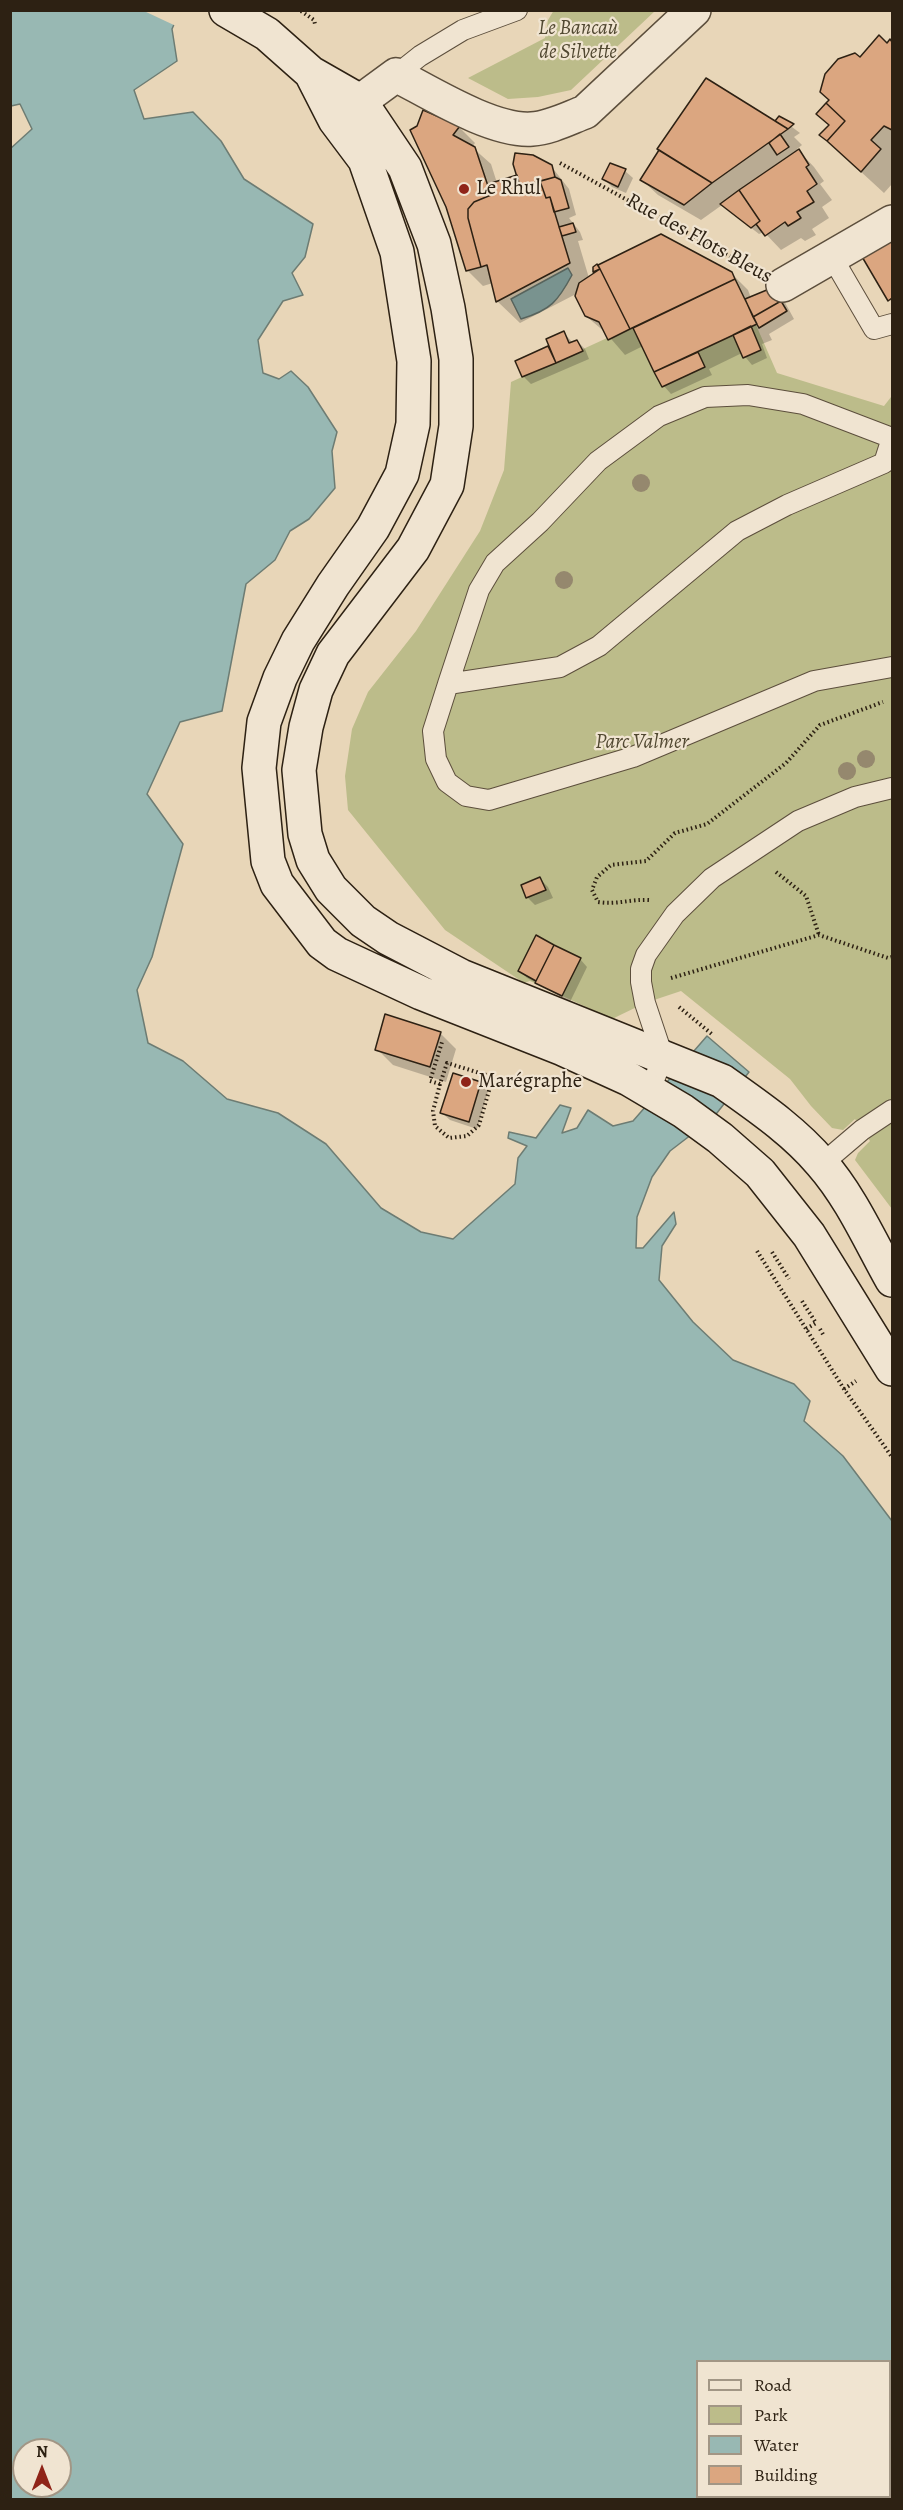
<!DOCTYPE html>
<html>
<head>
<meta charset="utf-8">
<style>
	body { margin:0 }
	#map { position:relative; width:903px; height:2510px; overflow:hidden; background:#e8d6b8; font-family:Alegreya,serif }
	canvas { display:block }
	.frame { position:absolute; inset:0; border:12px solid #2d2113; pointer-events:none }
	.legend { position:absolute; left:696px; top:2360px; width:195px; height:138px; box-sizing:border-box; background:#f0e4d1; border:2px solid #a29685; margin:0; padding:8px 10px; list-style:none; font-size:18px; color:#2d2113 }
	.legend li { display:flex; align-items:center; gap:12px; height:30px }
	.legend b { width:30px; border:2px solid #a29685 }
	.north { position:absolute; left:12px; top:2438px; width:60px; height:60px; box-sizing:border-box; background:#f0e4d1; border:2px solid #a29685; border-radius:50%; rotate:0deg; font-size:16px; font-weight:700; line-height:24px; text-align:center; color:#2d2113 }
	.north::after { content:''; display:block; margin:auto; width:21px; height:27px; background:#8f2418; clip-path:polygon(50% 0,100% 100%,50% 72%,0 100%) }
</style>
</head>
<body>
<div id="map">
<canvas width="903" height="2510"></canvas>
<div class="frame"></div>
<ul class="legend">
<li><b style="height:8px;background:#f0e4d1"></b>Road</li>
<li><b style="height:16px;background:#bcbc8a"></b>Park</li>
<li><b style="height:16px;background:#98b8b3"></b>Water</li>
<li><b style="height:16px;background:#dba680"></b>Building</li>
</ul>
<div class="north">N</div>
</div>
<script>
const ctx = document.querySelector('canvas').getContext('2d');
ctx.lineJoin = 'round';
function paint(path, color) { ctx.fillStyle = color; ctx.fill(path, 'evenodd'); }
function stroke(path, color, width, dash) { ctx.strokeStyle = color; ctx.lineWidth = width; ctx.lineCap = dash ? 'butt' : 'round'; ctx.setLineDash(dash || []); ctx.stroke(path); }
function write(font, color, halo, rows, align = 'center') {
  ctx.font = font + ' Alegreya,serif'; ctx.lineWidth = 4.5; ctx.setLineDash([]); ctx.textBaseline = 'middle'; ctx.strokeStyle = halo; ctx.fillStyle = color; for (const [text, x, y, turn = 0] of rows) {
    ctx.save(); ctx.translate(x, y); ctx.rotate((+turn || 0) * Math.PI / 180); ctx.textAlign = isNaN(turn) ? turn : align; if (halo) ctx.strokeText(text, 0, 0); ctx.fillText(text, 0, 0); ctx.restore();
  }
}
const green = new Path2D(`
	M554,10L655,11L571,90L538,97L508,99L468,78L545,38L548,20Z
	M736,279L777,373L884,406L891,397L892,398V1209L855,1160L858,1153L870,1141L855,1119L843,1130L832,1128L811,1106L790,1079L681,991L645,1003L612,1019L530,981L524,983L445,930L348,810L345,776L352,729L368,692L416,631L480,531L504,470L511,382Z`);
const water = new Path2D(`
	M11,11H180L172,29L177,61L134,90L144,119L193,112L221,141L244,179L313,224L305,257L292,273L303,295L283,301L258,340L263,373L279,379L291,371L308,387L337,432L332,451L335,488L309,519L290,531L275,560L246,584L222,711L180,722L147,794L183,844L152,957L137,990L148,1043L183,1061L227,1099L278,1113L326,1144L381,1208L421,1232L453,1239L515,1184L518,1158L527,1146L508,1138L509,1132L536,1138L560,1105L571,1108L562,1133L577,1128L588,1110L613,1126L633,1121L707,1036L749,1072L713,1118L670,1151L652,1177L637,1217L636,1248H643L674,1212L676,1224L662,1246L659,1280L693,1322L733,1360L794,1384L810,1401L804,1421L843,1456L892,1521V2499H11L10,149L32,129L20,104L11,106ZM698,2362H890V2496H698ZM24,2450H60V2486H24Z
	M568,268L572,275C558,301 551,310 521,319L511,299Z`);
const pier = new Path2D(`
	M183,10L176,26L144,11V10Z`);
const shadow = new Path2D(`
	M890,41L892,44V184L884,193L821,135L830,125L827,104L860,59Z
	M424,112L459,127L475,143L472,147L491,164L497,183L551,166L569,189L576,215L569,218L580,232L583,240L578,241L589,278L596,273L594,268L596,266L603,273H731L748,290L751,298L782,297L794,319L769,334L772,340L762,344L767,358L752,365L742,353L709,369L712,375L671,394L664,386L643,346L625,355L606,333L586,316L576,294L520,323L497,301L493,283L483,286L468,271L418,127Z
	M780,118L800,133L794,137L802,145L797,149L814,167L824,181L820,184L832,200L822,207L829,218L812,229L816,235L805,241L801,238L781,250L764,232L759,234L722,205L701,220L658,195L642,180L781,126Z
	M625,171L633,178L626,193L612,187L604,179Z
	M892,239V303L863,256Z
	M564,333L573,343L577,341L585,349L589,359L531,384L524,377L517,362L550,347Z
	M540,879L548,887L553,898L535,905L528,898L523,886Z
	M536,937L580,959L587,967L570,1002L527,978L519,970Z
	M440,1033L456,1049L446,1082L393,1065L377,1049Z
	M480,1083L488,1091L477,1129L450,1120L442,1113Z`);
const building = new Path2D(`
	M879,35L887,43L890,39L892,42V130L884,126L871,140L881,149L861,172L827,141L845,121L826,103L829,100L820,92L825,74L838,59L855,53L860,57Z
	M706,78L788,129L712,183L657,149Z
	M826,103L845,121L827,141L819,135L829,125L816,114Z
	M423,110L460,126L453,135L475,147L491,195L474,202L468,209V218L481,267L466,271L446,207L410,130L417,126Z
	M779,116L794,124L788,129L775,121Z
	M780,134L789,147L777,155L769,143Z
	M799,149L809,165L806,167L817,184L807,191L814,202L797,212L801,218L788,226L785,222L765,236L756,224L760,221L739,190Z
	M659,150L712,183L684,205L640,180Z
	M515,153L533,155L552,165L555,177L520,187L513,164Z
	M610,163L626,169L618,187L602,179Z
	M517,175L520,187L540,181L546,198L550,197L570,263L496,302L487,265L481,267L468,218V209L474,202L491,195L488,184Z
	M555,177L561,180L569,208L554,212L550,197L546,198L540,181Z
	M739,190L760,221L751,228L720,204Z
	M573,223L576,232L562,236L559,227Z
	M661,234L732,272L735,279L630,329L598,265Z
	M892,237V298L888,301L861,255Z
	M597,264L600,269L593,272V267Z
	M600,269L630,329L608,340L599,322L585,316L575,296L579,283Z
	M735,279L757,324L654,372L633,328Z
	M774,287L781,301L753,317L745,299Z
	M781,301L787,311L759,328L753,317Z
	M751,326L761,350L743,358L733,335Z
	M564,331L569,343L577,340L583,351L556,363L546,339Z
	M548,346L556,363L522,377L515,361Z
	M698,352L705,367L662,387L654,372Z
	M540,877L546,890L526,898L521,885Z
	M536,935L554,945L536,981L518,971Z
	M554,945L581,958L562,996L535,983Z
	M385,1014L441,1032L430,1067L375,1050Z
	M453,1073L481,1082L469,1122L440,1113Z`);
const path = new Path2D(`
	M301,11L314,20L315,24
	M560,163L751,268
	M776,872L806,896L819,935
	M649,900C631,899 616,905 598,902L592,890L597,877L611,865L646,861L675,833L707,824L786,763L820,725L883,702
	M671,978L819,935L888,958L892,957
	M679,1007L713,1035
	M440,1084L433,1111L435,1126L449,1138L467,1136L479,1125L493,1077L447,1063L440,1084L430,1081L442,1042
	M757,1251L844,1389L892,1457
	M772,1252L789,1279
	M802,1301L816,1323L806,1329
	M820,1329L824,1336
	M844,1389L856,1381`);
const service = new Path2D(`
	M396,75L420,56L463,30L517,10
	M832,257L874,329L892,324
	M892,438L884,463L787,505L737,531L599,646L560,667L448,684L433,731L436,759L447,782L466,796L489,800L633,757L814,681L892,667
	M448,684L479,590L495,563L540,522L598,461L659,416L705,397L748,395L803,404L892,438
	M650,1090L663,1057L645,1003L641,982V969L646,955L675,914L712,878L798,821L855,797L892,788
	M822,1164L862,1130L892,1110`);
const minor = new Path2D(`
	M336,119L396,75C431,93 493,132 532,129C550,128 569,118 585,112L694,10
	M783,285L892,222`);
const secondary = new Path2D(`
	M226,10L267,34L311,73L360,101L405,168L434,244L448,308L456,359V426L447,485L413,549L333,654L316,690L306,727L299,770L305,834L313,860L331,889L363,921L388,938L461,976L722,1081C757,1106 793,1130 821,1163C851,1197 870,1241 892,1280
	M311,73L335,120L365,160L397,252L414,361L413,424L402,474L373,528L333,585L298,641L280,678L264,722L259,768L268,861L277,884L322,943L337,954L421,993L563,1049L629,1079L683,1111L720,1138L760,1173L809,1235L892,1369`);
const trees = [
	[641,483],
	[564,580],
	[866,759],
	[847,771]
];
const markers = [
	[464,189,6,"#8f2418"],
	[466,1082,6,"#8f2418"]
];
const parkNames = [
	["Le Bancaù",578,29],
	["de Silvette",578,53],
	["Parc Valmer",642,743]
];
const poiNames = [
	["Le Rhul",476,189],
	["Marégraphe",478,1082]
];
const streetNames = [
	["Rue des Flots Bleus",699,239,29]
];
paint(green, '#bcbc8a');
paint(water, '#98b8b3');
stroke(water, '#6d7c73', 1.5);
paint(pier, '#e8d6b8');
paint(shadow, '#0003');
paint(building, '#dba680');
stroke(building, '#2d2113', 1.5);
stroke(service, '#5c4e3c', 22);
stroke(minor, '#5c4e3c', 36);
stroke(secondary, '#2d2113', 36);
stroke(path, '#2d2113', 4, [1.5, 3]);
stroke(service, '#f0e4d1', 20);
stroke(minor, '#f0e4d1', 33);
stroke(secondary, '#f0e4d1', 33);
ctx.fillStyle = '#95886e';
for (const [x, y] of trees) { ctx.beginPath(); ctx.arc(x, y, 9, 0, 2 * Math.PI); ctx.fill(); }
for (const [x, y, r, color] of markers) { const dot = new Path2D(); dot.arc(x, y, r, 0, 2 * Math.PI); ctx.fillStyle = color; ctx.fill(dot); stroke(dot, '#f0e4d1', 2); }
write('italic 21px', '#514831', '#f0e4d1', parkNames);
write('21px', '#2d2113', '#f0e4d1', poiNames, 'left');
write('21px', '#2d2113', '#f0e4d1', streetNames);
</script>
</body>
</html>
